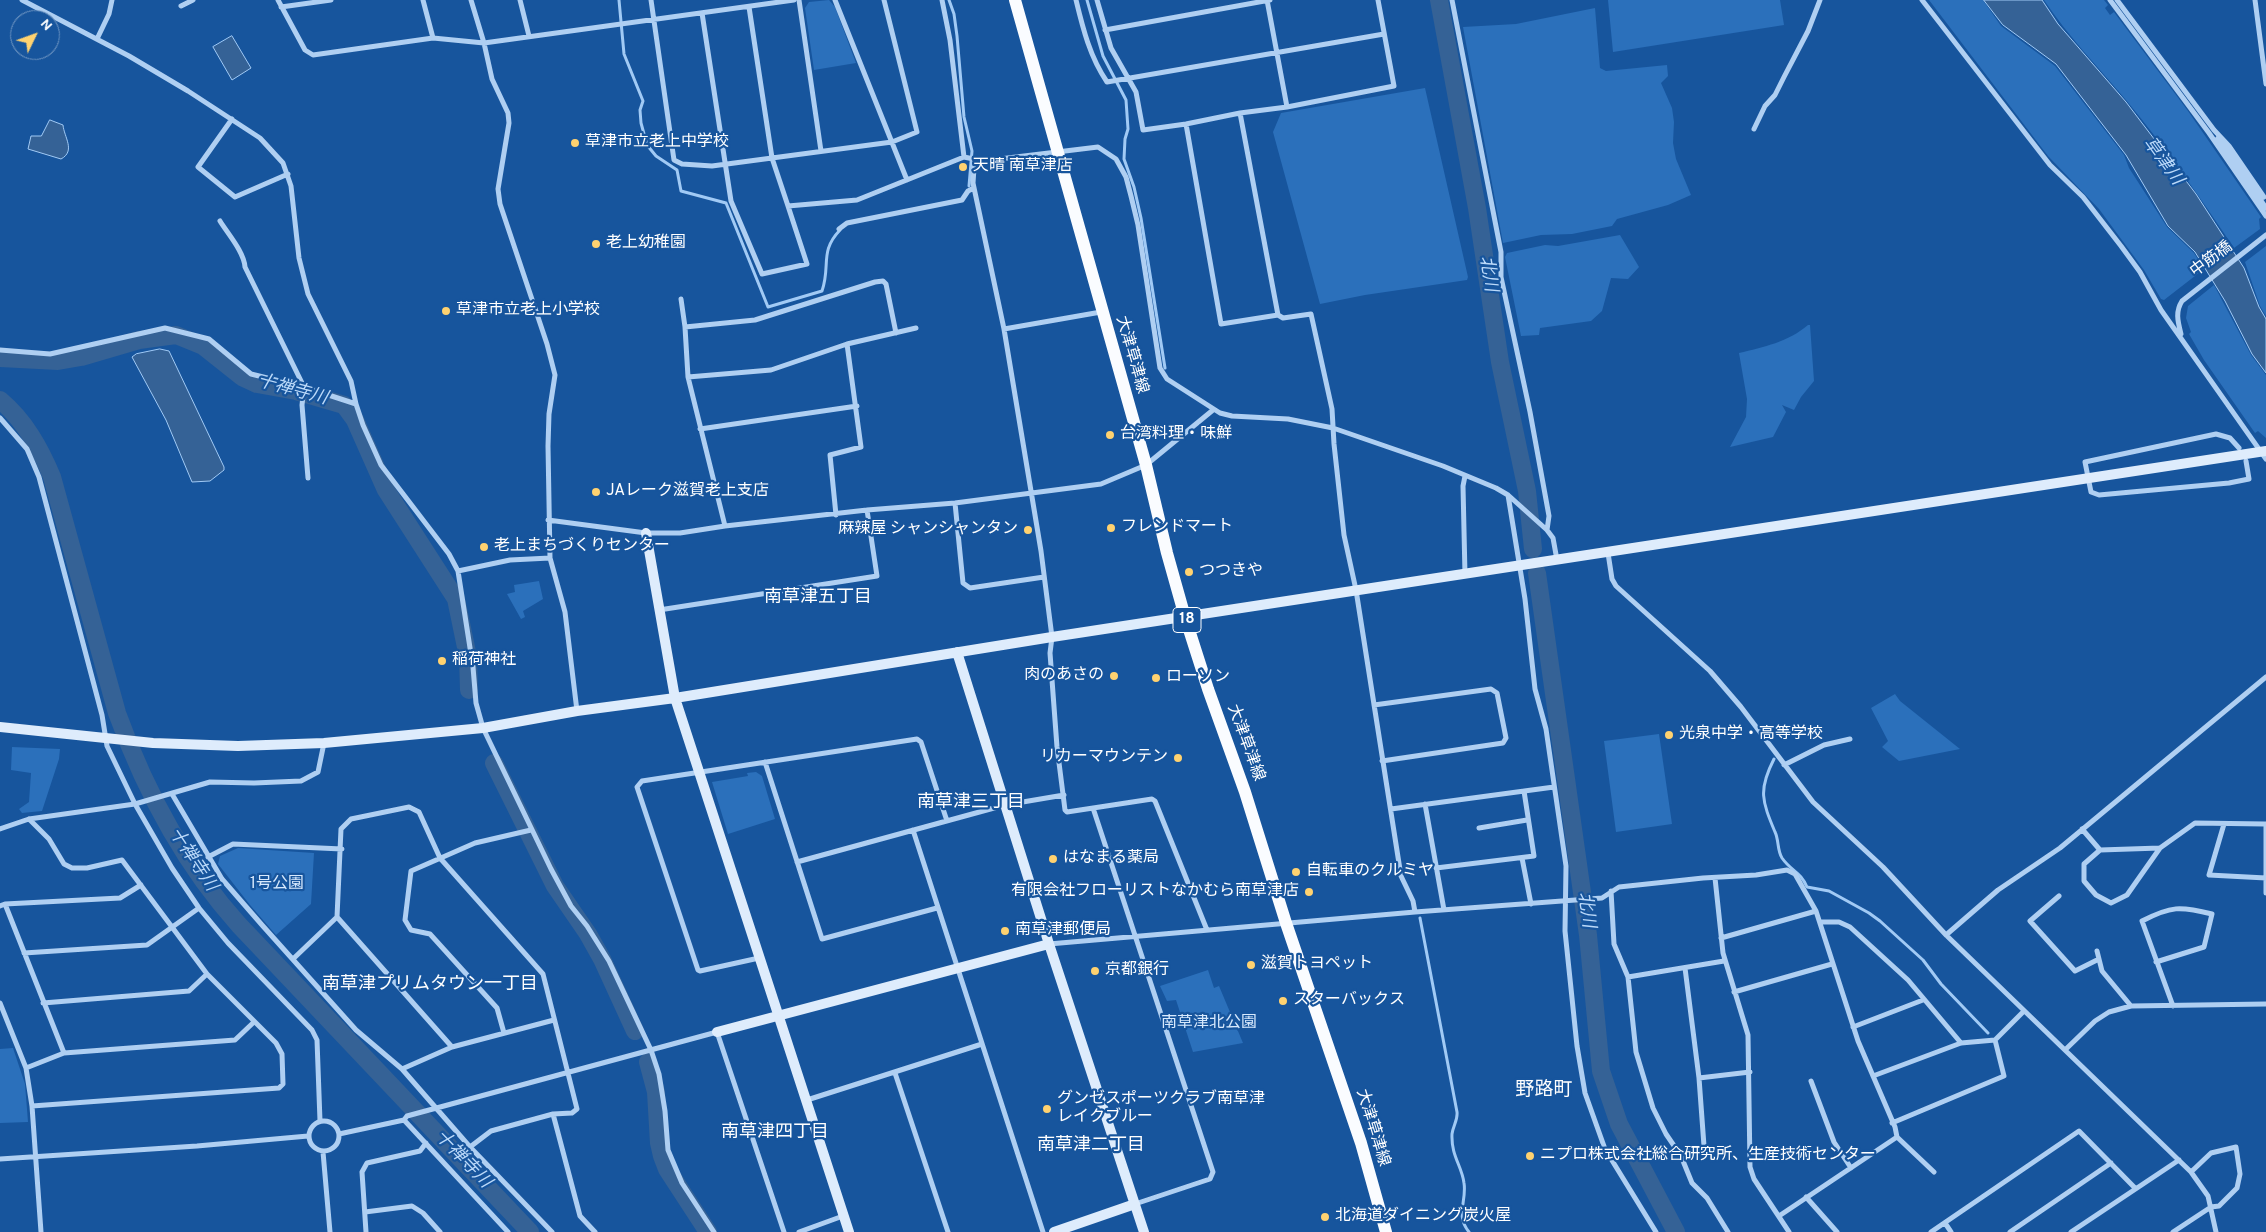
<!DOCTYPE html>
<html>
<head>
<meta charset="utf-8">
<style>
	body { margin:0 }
	#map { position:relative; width:2266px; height:1232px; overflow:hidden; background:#17559d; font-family:Overpass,sans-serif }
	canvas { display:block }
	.north { position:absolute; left:10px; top:10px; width:50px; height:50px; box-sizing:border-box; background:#17559d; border:1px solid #7499c4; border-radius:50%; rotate:48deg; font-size:14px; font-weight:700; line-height:20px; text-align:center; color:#fff }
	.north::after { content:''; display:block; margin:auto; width:18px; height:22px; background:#ffd270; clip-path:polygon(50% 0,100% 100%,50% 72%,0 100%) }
</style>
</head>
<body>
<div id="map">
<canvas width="2266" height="1232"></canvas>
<div class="north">N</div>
</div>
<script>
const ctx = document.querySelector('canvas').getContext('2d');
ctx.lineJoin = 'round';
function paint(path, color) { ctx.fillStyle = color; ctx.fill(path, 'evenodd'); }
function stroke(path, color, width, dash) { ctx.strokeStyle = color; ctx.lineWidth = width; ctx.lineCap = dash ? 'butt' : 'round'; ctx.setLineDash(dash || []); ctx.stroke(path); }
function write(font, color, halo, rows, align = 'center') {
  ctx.font = font + ' Overpass,"Noto Sans JP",sans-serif'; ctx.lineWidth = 4.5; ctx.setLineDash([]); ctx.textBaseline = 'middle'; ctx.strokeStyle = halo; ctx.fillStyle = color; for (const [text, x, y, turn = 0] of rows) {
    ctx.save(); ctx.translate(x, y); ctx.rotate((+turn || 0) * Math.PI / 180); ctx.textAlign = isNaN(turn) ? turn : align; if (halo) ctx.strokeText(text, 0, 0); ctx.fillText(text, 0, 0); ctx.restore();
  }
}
const green = new Path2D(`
	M829,0L835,7L856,63L814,70L805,8L809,2Z
	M1608,0H1780L1784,25L1613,52Z
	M1929,0H1983L2001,26L2055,66L2124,155L2129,168L2167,227L2194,253L2204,269L2164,300L2161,299L2144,270L2099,209L2048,156Z
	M2044,0H2104L2108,5L2105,8L2110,15L2114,12L2188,111L2261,217L2259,219L2260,229L2234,248C2200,197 2165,147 2126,100C2098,67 2068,36 2044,0Z
	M1595,8L1600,68L1606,71L1667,65L1668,76L1661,83L1672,108L1674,122L1673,143L1676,159L1691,195L1668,205L1617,219L1612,226L1572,234L1541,235L1503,243L1463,27L1516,24Z
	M1425,88L1468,277L1467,280L1365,295L1320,304L1273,132L1281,113Z
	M1620,235L1639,267L1628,279L1611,278L1602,311L1591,321L1540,328L1539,335L1521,336L1505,257L1507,253L1545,245L1558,246Z
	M2266,246V316L2260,306L2245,262Z
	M2214,285L2251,355L2266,375V438L2258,431L2255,433L2204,360L2189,334L2191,332L2186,318L2188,306Z
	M1808,325H1810L1814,381L1801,397L1794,410L1782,405L1786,412L1773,437L1730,447L1746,417L1747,399L1739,353C1764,347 1788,342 1808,325Z
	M539,581L543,599L523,611L525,617L521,619L507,594L515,592L514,585Z
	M1895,694L1900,701L1960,749L1899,761L1882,747L1888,741L1871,708Z
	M1659,734L1672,824L1616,832L1604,741Z
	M12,747L60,749L59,759L42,811L22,813L19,809L29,802L31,773L11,770Z
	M756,772L762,776L775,819L728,834L712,782L748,776L747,773Z
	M238,848L314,853L311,904L276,935L250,905L218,864L220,856Z
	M1208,970L1214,988L1219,986L1243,1043L1193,1052L1176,1000L1167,1001L1160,986Z
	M13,1048L25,1084L28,1122L0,1123V1049Z`);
const water = new Path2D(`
	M1984,0H2042L2058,24L2126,102L2196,194L2244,268L2259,307L2266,319V373L2252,354L2225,301L2195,252L2168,226L2126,155L2056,64L2003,25Z
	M232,36L251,68L232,80L213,47Z
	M50,120L63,125C64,137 76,151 61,159L28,149L31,136H41Z
	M160,349L169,351L224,467V470L210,481L192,482L166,420L132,357L136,354Z`);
const stream = new Path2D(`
	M619,0L624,54L643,101L640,110L641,123L647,145L656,156L677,170L681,191L726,203L768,307L822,291C831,265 819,252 840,230
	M949,0L954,14L957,36L964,117L972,151L969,186
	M1087,0L1103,56L1126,100L1128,129L1125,139L1124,159L1134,187L1141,218L1165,368
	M1774,759C1758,790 1762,801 1775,832C1779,840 1777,850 1782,858C1791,871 1801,872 1807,887L1829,891L1869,913L1880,921L1923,960L1941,984L1988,1033
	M1420,918L1457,1112C1458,1120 1453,1126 1452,1134C1451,1156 1462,1166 1464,1183C1467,1201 1455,1215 1469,1232`);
const river = new Path2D(`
	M1439,0L1477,208L1500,362L1527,491L1533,549
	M0,358L58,361L81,357L139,340L176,335L203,346L242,377L257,384L296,391L344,405L355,420L386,490L456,599L468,657L469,690
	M0,400C25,421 40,448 52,477L117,713C145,790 184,864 239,925L530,1232
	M1537,573L1588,935L1601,1071L1619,1124L1676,1232
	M494,763L555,886L588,934L602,959L635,1031
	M648,1062L656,1092L659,1143L662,1156L667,1169L708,1232`);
const street = new Path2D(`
	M22,0L129,56L188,91L260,138L283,163L291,186L299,258L308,294L351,381L356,404L363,425L381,465L449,554L458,571L473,667L476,703L483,728L551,869L571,906L587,926L609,961L651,1050L659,1074L665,1111L668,1150L682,1183L714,1232
	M278,0L305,50L313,55L433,38L484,43L794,0
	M423,0L433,38
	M471,0L484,43L492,79L508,113L509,123L498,189L500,204L547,344L555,375L549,414L548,446L550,558L565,612L577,711
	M520,0L529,36
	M651,0L674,160L682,164L712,166L892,142L917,132L884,0
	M799,0L821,151
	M835,0L907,180
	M942,0L950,40L964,157
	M1076,0C1083,29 1090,57 1107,82L1384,34
	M1097,0L1111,48L1136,92L1143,130L1186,124L1240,113L1287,107L1394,86L1378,0
	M1267,0L1287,107
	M1452,0L1501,252V277L1530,412L1549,516L1547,530
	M1922,0L2050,165L2083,197L2121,246L2140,272L2161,310L2266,459
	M2110,0L2209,133L2266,216
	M2117,0L2214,130L2229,146L2264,197
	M2255,0L2266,84
	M181,6L193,0
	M281,7L331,0
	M749,7L772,158L788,206L857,200L964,157L983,161L1098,147L1116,159L1126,177L1131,196L1138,225L1160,368L1167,379L1220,413L1232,416L1288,419L1333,428L1443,466L1496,488L1508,495L1547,530L1553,538L1557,560
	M702,13L731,201L762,274L807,264L788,206
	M1105,30L1270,0
	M97,39L109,14L112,0
	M232,119L198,167L235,197L288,174
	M1186,124L1221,324L1278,315L1240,113
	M1754,129L1765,106L1775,95L1784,77L1808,31L1820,0
	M2218,138L2266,208
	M977,159L974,168L973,183L1004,329L1041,551L1052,637L1050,653L1057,747L1065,810L1067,812L1152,799L1155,801L1207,930
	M220,221C228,234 244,252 245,267L304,387L302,405L308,478
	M839,229L847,223L962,200L968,191L974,188
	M681,299L685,327L688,377L725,526
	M1278,315L1283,318L1311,314L1332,409L1334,444L1344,535L1356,590L1401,876L1413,901L1415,912
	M685,327L755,320L875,282L883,281L886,284L896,333
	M1004,329L1101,312
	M2181,334C2178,322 2175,312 2182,301L2266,235
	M0,350L50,354L165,328L209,339L251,374L304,387L356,404
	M688,377L771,370L847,344L916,328
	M0,418L27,449L39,477L102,715L107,746L135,804L172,868L199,908L228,943L312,1030L317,1040L320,1121
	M700,429L857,406
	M2239,448L2230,438L2216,434L2085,462L2091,492L2099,495L2229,483L2249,479L2246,461
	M1508,495L1525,599L1535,689L1546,729L1566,866L1565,931L1577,1046L1585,1093L1605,1149L1656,1232
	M955,503L963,583L970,588L1044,577
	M836,515L830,455L861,447L847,344
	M548,520L646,533H680L725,526L867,510L955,503L1101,484L1146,465L1213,410
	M1608,553L1612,579L1616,586L1710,671L1741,707L1813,802L1883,867L1946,935L2191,1172L2208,1196L2216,1232
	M458,571L510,560L550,558
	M1465,575L1463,486L1465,476
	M659,610L877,576L867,510
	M1374,705L1491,689L1497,693L1506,738L1503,743L1382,761
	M765,762L822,939L937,908
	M1784,765L1824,745L1850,739
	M172,794L222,879L262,925L356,1030L402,1069L470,1147L552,1232
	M1425,804L1444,910
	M1093,808L1213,1172L1210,1179L1135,1204
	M1391,809L1554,787
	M29,819L49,839L64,864L72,868H87L122,860L207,974L276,1043L282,1054L283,1084L279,1088L32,1106
	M2224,824L2209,875L2266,878
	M2266,824V893
	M1479,828L1527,820
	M0,829L29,819L135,804L210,782L254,783L301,781L318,772L324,743
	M2082,829L2100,850L2160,848L2195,823L2265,824
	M913,830L1043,1232
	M2100,850L2084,864V881L2096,895L2111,903L2127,895L2160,848
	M208,857L233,844L342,849
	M1522,858L1531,904
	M797,862L1005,805L1064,795
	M1436,868L1534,856L1524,791
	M1715,878L1723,953L1748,1035L1750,1167L1754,1179L1789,1232
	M1611,891L1614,944L1628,977L1636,1052L1653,1108L1666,1134L1681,1156L1692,1183L1707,1198L1728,1232
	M2059,896L2030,921L2075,971L2099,959
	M5,904L64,1053
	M0,906L5,904L120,898L141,885
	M337,917L452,1047
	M1820,922H1839L1850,927L1908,980L1961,1043
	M1946,935L1998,890L2060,848L2266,677
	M1721,938L1816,911
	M1049,944L1415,912L1602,898L1619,887L1703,878L1756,875L1787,870L1795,874L1816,911L1858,1041L1895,1127L1897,1137L1779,1216
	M2097,951L2102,971L2131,1006
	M24,953L147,945L199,908
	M759,958L700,971L698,970L637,787L642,781L917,739L921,742L947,821
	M293,959L337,917L341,829L351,819L409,807L419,812L440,858L543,974L577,1109L572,1113L553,1114L491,1131L470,1147
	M2156,962L2204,947L2212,914C2180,906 2171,906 2142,921L2173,1006
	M1685,968L1699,1078
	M1628,977L1724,961
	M1734,992L1832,964
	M0,1003L26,1068L32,1106L41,1232
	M43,1003L189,991L207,974
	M1853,1027L1923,1000
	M504,1033L497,1008L430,934L411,930L405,920L411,871L475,843L531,830
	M2066,1049L2095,1021L2109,1012L2131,1006L2266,1004
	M26,1068L64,1053L235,1040L254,1022
	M402,1069L452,1047L554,1020
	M895,1073L948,1232
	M1873,1076L1961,1043L1995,1040L2024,1011
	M1811,1081L1834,1142L1851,1168
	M807,1100L982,1044
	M553,1114L580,1216L595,1232
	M404,1120L508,1232
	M309 1136a15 15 0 1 1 30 0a15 15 0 1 1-30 0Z
	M1892,1123L2004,1076L1995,1040
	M339,1134L404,1120L407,1116L717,1032L784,1232
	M1897,1137L1934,1172
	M323,1152L330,1232
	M1681,1156L1703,1149L1704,1146L1699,1078L1750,1072
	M0,1159L197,1146L308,1136
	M1806,1197L1837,1232
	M365,1212L412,1206L423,1213L440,1232
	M1945,1223L1951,1232
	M366,1232L362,1172L367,1163L420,1151L426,1143
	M799,1232L843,1216
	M1931,1232L2079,1131L2135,1188
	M2010,1232L2111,1163
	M2071,1232L2179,1160
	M2173,1232L2211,1207L2219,1206L2237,1188L2240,1174L2236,1147L2211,1153L2191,1172`);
const secondary = new Path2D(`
	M646,533L675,698L849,1232
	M957,652L1049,944L1144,1232
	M0,727L153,743L238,746L324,743L483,728L577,711L675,698L1052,637L2266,451
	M717,1032L1049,944
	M1054,1232L1135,1204`);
const primary = new Path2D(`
	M1015,0L1146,465L1167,553L1185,617L1208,689L1245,792L1286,923L1361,1143L1386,1232`);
const markers = [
	[575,143,5,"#ffd270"],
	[963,167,5,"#ffd270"],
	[596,244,5,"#ffd270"],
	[446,311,5,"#ffd270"],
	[1110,435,5,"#ffd270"],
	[596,492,5,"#ffd270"],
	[1111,528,5,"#ffd270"],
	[1028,530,5,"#ffd270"],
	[484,547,5,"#ffd270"],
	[1189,572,5,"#ffd270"],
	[442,661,5,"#ffd270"],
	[1114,676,5,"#ffd270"],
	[1156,678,5,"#ffd270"],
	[1669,735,5,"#ffd270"],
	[1178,758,5,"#ffd270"],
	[1053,859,5,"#ffd270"],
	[1296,872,5,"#ffd270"],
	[1309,892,5,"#ffd270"],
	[1005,931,5,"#ffd270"],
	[1251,965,5,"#ffd270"],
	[1095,971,5,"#ffd270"],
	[1283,1001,5,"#ffd270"],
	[1047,1109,5,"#ffd270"],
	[1530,1156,5,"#ffd270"],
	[1325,1217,5,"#ffd270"]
];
const shields = [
	[1187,620,28]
];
const shieldNames = [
	["18",1187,620]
];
const poiNames = [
	["草津市立老上中学校",585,143],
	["天晴 南草津店",973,167],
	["老上幼稚園",606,244],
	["草津市立老上小学校",456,311],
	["台湾料理・味鮮",1120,435],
	["JAレーク滋賀老上支店",606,492],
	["フレンドマート",1121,528],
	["麻辣屋 シャンシャンタン",1018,530,"right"],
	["老上まちづくりセンター",494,547],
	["つつきや",1199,572],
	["稲荷神社",452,661],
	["肉のあさの",1104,676,"right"],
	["ローソン",1166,678],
	["光泉中学・高等学校",1679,735],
	["リカーマウンテン",1168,758,"right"],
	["はなまる薬局",1063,859],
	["自転車のクルミヤ",1306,872],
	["有限会社フローリストなかむら南草津店",1299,892,"right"],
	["南草津郵便局",1015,931],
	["滋賀トヨペット",1261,965],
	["京都銀行",1105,971],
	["スターバックス",1293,1001],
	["グンゼスポーツクラブ南草津",1057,1100],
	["レイクブルー",1057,1118],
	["ニプロ株式会社総合研究所、生産技術センター",1540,1156],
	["北海道ダイニング炭火屋",1335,1217]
];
const streetNames = [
	["中筋橋",2212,260,-37],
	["大津草津線",1131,355,74],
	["大津草津線",1245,743,70],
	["大津草津線",1372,1128,73]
];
const parkNames = [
	["1号公園",277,885],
	["南草津北公園",1209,1024]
];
const waterNames = [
	["草津川",2162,162,54],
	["北川",1487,274,81],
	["十禅寺川",292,391,15],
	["十禅寺川",192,860,56],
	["北川",1585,910,82],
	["十禅寺川",462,1160,46]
];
const neighbourhoodNames = [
	["南草津五丁目",818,598],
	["南草津三丁目",971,803],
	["南草津プリムタウン一丁目",430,985],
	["南草津四丁目",775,1133],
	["南草津二丁目",1091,1146]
];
const quarterNames = [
	["野路町",1544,1091]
];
paint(green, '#2b70bb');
paint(water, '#356296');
stroke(water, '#a1caf5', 1);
stroke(stream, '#a1caf5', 3);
stroke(river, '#356296', 18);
stroke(street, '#afcff2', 5);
stroke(secondary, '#deecfc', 10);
stroke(primary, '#fafcff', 12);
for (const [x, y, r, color] of markers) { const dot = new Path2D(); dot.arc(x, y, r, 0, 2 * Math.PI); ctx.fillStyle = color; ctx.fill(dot); stroke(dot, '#17559d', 2); }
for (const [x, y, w] of shields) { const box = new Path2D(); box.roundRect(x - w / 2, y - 12.5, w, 25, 4); ctx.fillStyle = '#17559d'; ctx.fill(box); stroke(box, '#fff', 1); }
write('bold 15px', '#fff', null, shieldNames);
write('16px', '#fff', '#17559d', poiNames, 'left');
write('16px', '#fff', '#17559d', streetNames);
write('16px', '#d7e9fd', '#17559d', parkNames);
write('italic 18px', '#bbd9f9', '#17559d', waterNames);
write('18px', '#fff', '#17559d', neighbourhoodNames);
write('19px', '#fff', '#17559d', quarterNames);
</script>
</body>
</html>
